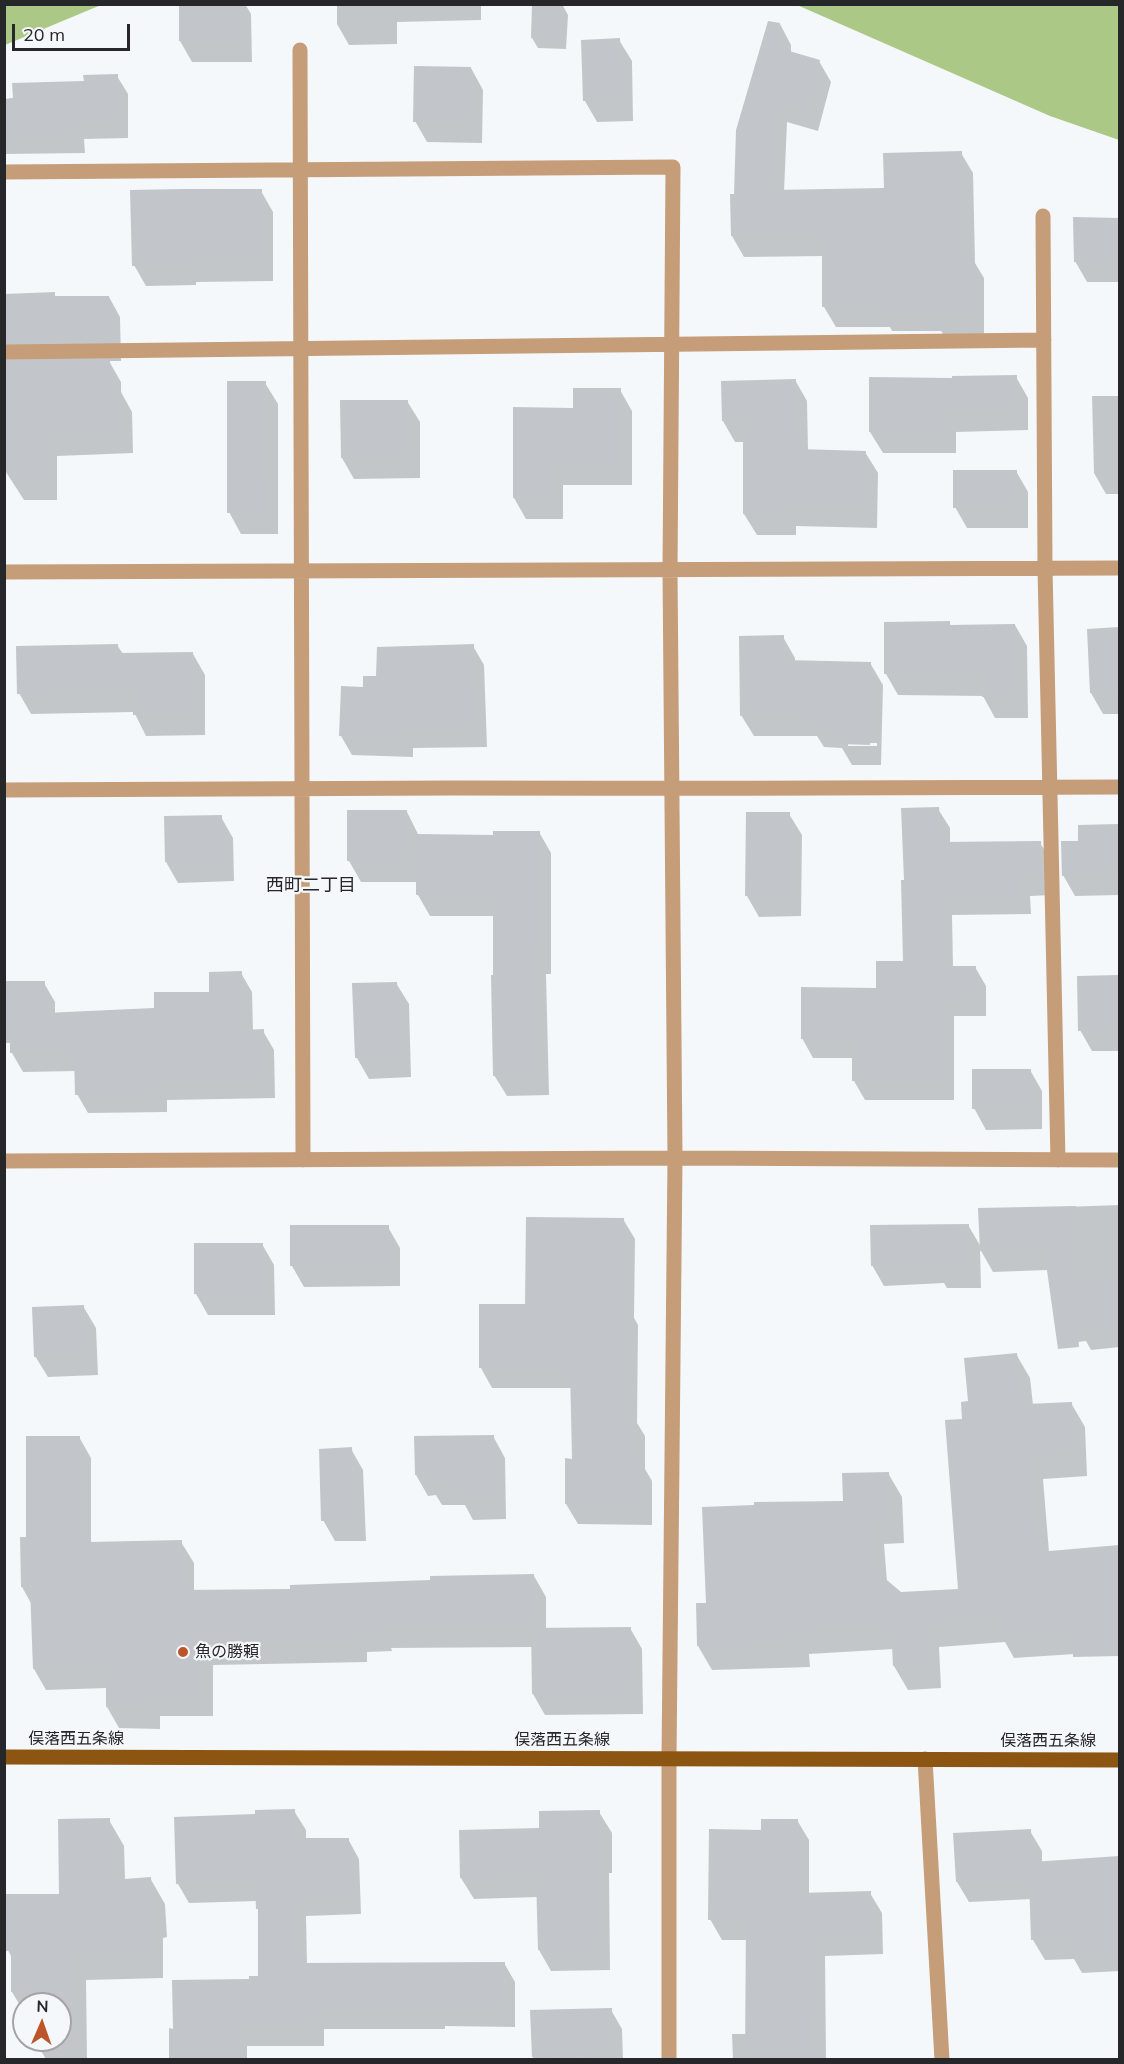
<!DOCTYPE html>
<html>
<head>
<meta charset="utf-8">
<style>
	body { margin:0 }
	#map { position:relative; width:1124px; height:2064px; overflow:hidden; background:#f4f8fb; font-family:Mulish,sans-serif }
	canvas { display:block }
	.frame { position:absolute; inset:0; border:6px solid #262729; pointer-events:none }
	.north { position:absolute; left:12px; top:1992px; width:60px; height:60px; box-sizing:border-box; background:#f4f8fb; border:2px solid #a2a4a7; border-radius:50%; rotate:2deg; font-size:16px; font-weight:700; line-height:24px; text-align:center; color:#262729 }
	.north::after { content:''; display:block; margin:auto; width:21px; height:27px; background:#bc562a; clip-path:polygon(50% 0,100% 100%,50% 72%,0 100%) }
	.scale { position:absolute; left:12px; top:24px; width:118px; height:27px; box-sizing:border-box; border:3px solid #262729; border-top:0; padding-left:8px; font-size:18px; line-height:21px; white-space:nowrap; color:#262729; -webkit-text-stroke:4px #f4f8fb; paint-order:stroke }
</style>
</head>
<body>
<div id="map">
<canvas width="1124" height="2064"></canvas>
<div class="frame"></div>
<div class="north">N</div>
<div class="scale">20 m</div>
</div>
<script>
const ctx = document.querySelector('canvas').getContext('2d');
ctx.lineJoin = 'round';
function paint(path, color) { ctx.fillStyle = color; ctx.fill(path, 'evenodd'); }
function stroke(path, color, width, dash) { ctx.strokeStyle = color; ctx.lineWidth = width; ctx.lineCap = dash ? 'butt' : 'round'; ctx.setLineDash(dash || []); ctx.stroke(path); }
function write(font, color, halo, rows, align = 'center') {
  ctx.font = font + ' Mulish,"Noto Sans JP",sans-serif'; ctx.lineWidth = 4.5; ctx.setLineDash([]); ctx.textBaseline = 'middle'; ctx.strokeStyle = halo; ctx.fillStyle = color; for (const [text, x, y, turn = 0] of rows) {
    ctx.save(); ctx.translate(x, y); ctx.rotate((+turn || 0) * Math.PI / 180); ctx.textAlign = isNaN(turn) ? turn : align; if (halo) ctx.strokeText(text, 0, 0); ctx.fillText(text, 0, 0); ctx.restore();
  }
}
const forest = new Path2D(`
	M5,4H101V5L5,45Z
	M797,5H1119V140L1050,116Z`);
const shadow = new Path2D(`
	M180,4H245L251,14L252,62H192L180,41Z
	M337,4H481V20L397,22V44L349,45L337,24Z
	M562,4L568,15L566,49L538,48L532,38Z
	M780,24L791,45V53L819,61L831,82L818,131L787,122L784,192L886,189L961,153L973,173L975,263L984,278V334H943L941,331H892L890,327H836L824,307V256L744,257L732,236L731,196H735Z
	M619,40L632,61L633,121L597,122L585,101Z
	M471,68L483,90L482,143L427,142L415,121Z
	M117,76L128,94V138L84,139L85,153L4,154V100Z
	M261,191L273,212V281L196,282V285L146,286L134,265Z
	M1075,219H1120V282H1087L1075,261Z
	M54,294L56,297H109L120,317L121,361H109L121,382V392L132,412L133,453L57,456V500H24L4,469V296Z
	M1016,377L1028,398V430L956,432V453H883L870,432L954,380Z
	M795,380L807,401L808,451L865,452L878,473L877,528L796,526V535H757L744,514L745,442H735L723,421Z
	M265,383L278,404V534H241L229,512Z
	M620,390L632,411V485H563V519H526L514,498L574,410Z
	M1092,396H1120V494H1106L1094,473Z
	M407,401L420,422V478L354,479L342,458Z
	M1016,471L1028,492V528H967L955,507Z
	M886,623H949L951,626L1015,625L1027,646L1028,718H995L983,696L898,695L886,674Z
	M1120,629V714H1103L1091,693L1088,630Z
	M783,637L795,658V662L870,663L883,685L881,765H852L842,748L824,747L817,736H754L741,715ZM848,743H877V746H848Z
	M117,645L123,654H193L205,675V735L146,736L134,712L31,714L19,693Z
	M473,646L484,665L487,747L413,748V757L352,755L341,736L364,689L378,678Z
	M938,809L950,828V844L1040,843L1052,862V895L1030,896L1031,914L952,915L953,967H975L986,986V1016H954V1100H865L854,1081L853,1058H813L802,1038L878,989L904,963L905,882Z
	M407,812L419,836L494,837L539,832L551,853V974H546L549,1095L507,1096L494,1075V916H430L418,895L417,882H361L349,861Z
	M789,814L802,835L801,916L759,917L747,896Z
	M221,817L233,838L234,881L178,883L166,862Z
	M1120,825V895L1075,896L1063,875L1080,843V826Z
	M241,973L252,992L253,1031H263L274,1050L275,1098L167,1100V1112L88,1113L77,1094L76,1071L23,1072L12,1053V1043H4V983H44L55,1002V1014L156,1010L211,994Z
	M1120,977V1051H1092L1080,1030L1078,978Z
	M396,983L409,1004L411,1077L369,1079L357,1058Z
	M1030,1070L1042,1091V1129L986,1130L974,1108Z
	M1120,1205V1347L1091,1350L1086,1341L1068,1343L1048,1270L993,1272L980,1249L981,1288H947L944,1283L884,1286L872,1265L968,1225L981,1247L980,1210Z
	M623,1219L635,1239L634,1318L638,1325L637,1423L645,1436V1469L652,1481V1525L578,1524L566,1504L574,1460L572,1388H492L481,1368L526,1305Z
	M388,1227L400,1248V1286L304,1287L292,1266Z
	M262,1244L274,1265L275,1315H208L196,1294Z
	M83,1306L96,1328L98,1375L48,1377L35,1356Z
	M1016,1354L1030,1378L1033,1405L1071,1403L1085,1427L1087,1476L1043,1479L1049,1552L1120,1546V1651L1014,1658L1005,1642L939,1647L941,1688L908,1690L894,1666V1649L809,1654L810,1667L712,1670L698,1646L708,1605L844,1502L888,1473L902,1497L904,1543L884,1544L887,1582L900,1593L959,1590L964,1420L970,1402Z
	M493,1436L505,1458L506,1519L473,1520L465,1505H442L436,1495L428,1496L416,1475Z
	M79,1437L91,1458V1543L181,1542L194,1563V1592L292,1591L534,1576L546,1597V1629L630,1628L642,1649L643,1714L545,1715L533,1694L532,1647L391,1648L392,1651L367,1652V1662L213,1665V1716H160V1729L119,1728L107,1707V1688L46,1690L34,1669L32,1605L22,1587L27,1539Z
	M351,1449L363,1470L366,1541H335L323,1520Z
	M294,1811L306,1830V1839H348L359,1859L361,1914L306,1916L307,1964L504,1963L515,1982V2027L445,2026V2029H324V2046H247V2060H170L175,2030L250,1981L260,1977L259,1912L257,1901L189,1903L178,1884L257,1815Z
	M599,1812L612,1833V1873H609L610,1970L551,1971L539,1950L538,1897L474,1899L461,1878L540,1830Z
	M109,1820L124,1846L125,1880L150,1878L165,1904L167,1937L163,1938V1978L86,1980L87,2059H46L34,2040H60V2004H24V2012L12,1992V1958L8,1950L60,1895Z
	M797,1820L809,1840V1894L870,1893L882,1913L883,1954L825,1956L826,2060H733L732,2034H746L747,1940H722L710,1919L763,1831Z
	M1030,1831L1042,1851V1863L1120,1858V1971L1082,1973L1074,1959L1045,1960L1033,1940L1032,1899L969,1902L957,1882Z
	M611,2010L622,2029L623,2060H535L533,2057Z`);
const building = new Path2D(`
	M179,4H240V42L179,41Z
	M532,4H562L561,39L531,38Z
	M768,21L780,23L779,48L820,60L806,111L776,103L772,190L884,188L883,153L962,151L965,256L973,255V314H930V311H879V307H822V235L731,236L730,194H734L736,130Z
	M620,38L622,100L583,101L581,40Z
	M414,66L471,67V122H413Z
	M118,74L119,120L75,121V136H4V99L13,98L12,83L84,81L83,75Z
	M183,189H262V260L185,261V264L132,266L130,190Z
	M1073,217L1119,218V261L1074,262Z
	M55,292V296H109L110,341L4,342V294Z
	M110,361V390H121L123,433L47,436L46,481L11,480V460H4V362Z
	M1017,375V410L945,411V432H869V377L952,378V376Z
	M796,379L797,449L866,451L865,507L785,505V514H743V420L722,421L721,381Z
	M227,381H266L267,513H227Z
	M573,388H621L620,464H552V498H513V407L573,408Z
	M340,400H408L409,458H341Z
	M953,470H1017V507L953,508Z
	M950,621V625L1015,624L1016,697H982L981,675L884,674V622Z
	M1119,627V692L1090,693L1087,629Z
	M784,635V660L871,662L870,745L839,744V727H810V715L740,716L739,636Z
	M118,644V653L193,652L194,714L133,715V691L17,694L16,646Z
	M474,644L476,728L403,729L402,738L339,736L341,686L363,687V676H376L377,647Z
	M939,807L941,842L1041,841L1042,876L1020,877V895L942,896L943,966H976L975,997H943L944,1081H852V1040L801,1039V987L876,988V961H903L901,880H904L901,808Z
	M347,810H407L408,861H347Z
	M746,812H790V896H745Z
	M222,815L223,861L165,862L164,816Z
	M1119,824V875L1062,876L1061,841H1078V825Z
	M493,831H540V954H535L538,1074L493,1076L491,975H493V895H416V834L493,835Z
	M242,971L243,1030L264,1029L265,1079L157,1081V1093L75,1095L74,1052L10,1053V1024H4V981H45V1013L154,1008V992H209V972Z
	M1119,975V1030L1078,1031L1077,976Z
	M397,982L400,1057L355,1058L352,983Z
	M972,1069H1031V1108L972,1109Z
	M1076,1206L1077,1278L1119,1273V1324L1078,1330L1079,1347L1058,1349L1044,1249L980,1251L978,1208Z
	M526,1217L624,1218L623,1303H628L626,1414H634L635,1460H642L641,1505L565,1504V1458L572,1459L570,1369L479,1368V1304H525Z
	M969,1224V1267L933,1268V1262L871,1266L870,1225Z
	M290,1225H389V1265L290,1266Z
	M194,1243H263V1294H194Z
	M84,1305L86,1355L34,1357L32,1307Z
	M1017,1353L1022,1397H1026L1027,1404L1072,1402L1074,1452L1031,1455L1038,1552L1119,1545V1656L1073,1657V1629L999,1634L997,1618L926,1623L928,1665L893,1666L891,1625L796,1630L797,1644L697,1646L696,1603H706L702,1507L754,1505V1502L843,1501L842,1473L889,1472L891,1519L871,1520L875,1570L901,1592L958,1589L945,1420L962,1419L961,1402L968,1401L964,1358Z
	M494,1435L495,1498L460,1499V1484L429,1485L428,1474L415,1475L414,1436Z
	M26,1436H80V1536H89V1542L182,1540L183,1590L290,1589V1585L430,1580V1576L534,1574L535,1626L380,1627V1630L356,1631V1641L201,1645V1695H149V1708L106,1707V1667L33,1669L30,1587H21L20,1537H26Z
	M352,1447L355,1520L321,1521L319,1449Z
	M631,1627L632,1693L532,1694L531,1628Z
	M295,1809L296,1838H349L350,1895L296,1897L297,1963L505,1962L504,2008L435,2007V2010H314V2027H237V2060H169V2028L173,2029L172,1980L249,1979V1976H258V1909H256L255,1881L176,1884L174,1817L255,1814V1810Z
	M600,1810V1853H598L599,1949L538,1950L536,1876L460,1878L459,1830L539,1828V1811Z
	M110,1818L111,1880L151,1877L153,1912H149V1953L72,1954V2004H29V1992H11V1951H6V1894H59L58,1819Z
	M761,1819H798L799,1893L871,1891L872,1934L815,1936V2010H811L812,2060H745L746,1920H708L709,1829L761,1830Z
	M1031,1829L1032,1862L1119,1856V1950L1069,1954L1068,1939L1031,1940L1029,1879L956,1882L953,1833Z
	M612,2008L613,2045H589V2056L532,2057L530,2010Z`);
const minor = new Path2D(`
	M300,50L303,1160
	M4,172L673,167L670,570L675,1158L669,1758V2060
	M1043,216L1045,568L1058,1160
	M4,352L1044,340
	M4,572L1120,568
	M4,790C376,786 748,790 1120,787
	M4,1161L675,1158L1120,1160
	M925,1759L942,2060`);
const major = new Path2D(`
	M4,1757L1120,1760`);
const markers = [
	[183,1652,6,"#bc562a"]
];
const poiNames = [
	["魚の勝頼",195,1652]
];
const streetNames = [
	["俣落西五条線",76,1739],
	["俣落西五条線",562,1740],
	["俣落西五条線",1048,1741]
];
const neighbourhoodNames = [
	["西町二丁目",311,886]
];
paint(forest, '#acc886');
paint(shadow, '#0003');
paint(building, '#c2c5c9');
stroke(minor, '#c59d78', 15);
stroke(major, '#8c5512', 15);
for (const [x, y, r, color] of markers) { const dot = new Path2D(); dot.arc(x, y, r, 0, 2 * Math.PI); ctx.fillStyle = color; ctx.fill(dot); stroke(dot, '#f4f8fb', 2); }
write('16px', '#262729', '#f4f8fb', poiNames, 'left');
write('16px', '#262729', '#f4f8fb', streetNames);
write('18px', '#262729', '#f4f8fb', neighbourhoodNames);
</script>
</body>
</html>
